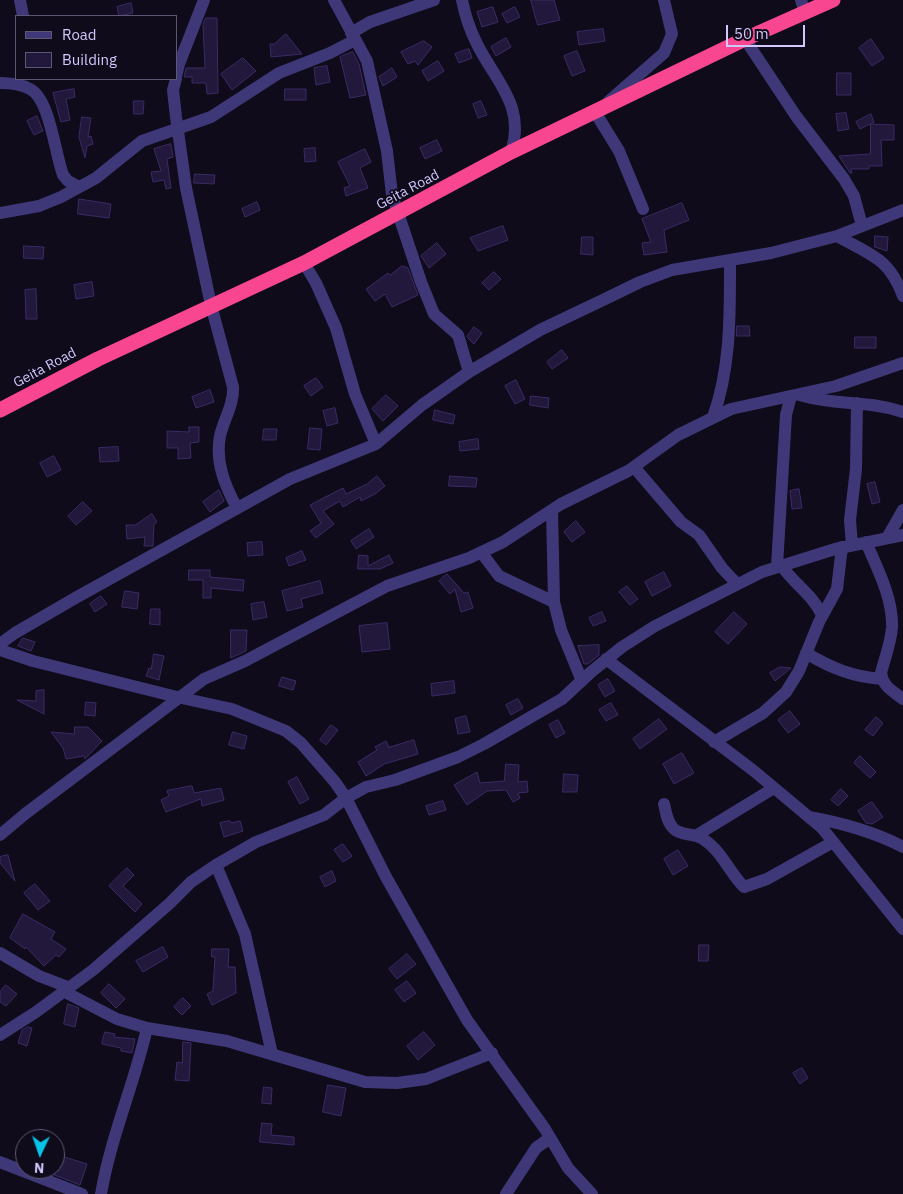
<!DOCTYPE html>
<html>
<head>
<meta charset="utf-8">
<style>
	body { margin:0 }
	#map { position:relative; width:903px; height:1194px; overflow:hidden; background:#0f0b1a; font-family:"IBM Plex Sans",sans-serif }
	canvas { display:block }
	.legend { position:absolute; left:15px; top:15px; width:162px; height:65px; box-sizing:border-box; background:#0f0b1a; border:1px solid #5d5675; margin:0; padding:6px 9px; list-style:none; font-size:15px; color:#d1c7fd }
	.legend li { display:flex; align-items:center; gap:10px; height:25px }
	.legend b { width:25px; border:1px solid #5d5675 }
	.north { position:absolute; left:15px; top:1129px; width:50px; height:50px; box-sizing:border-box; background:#0f0b1a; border:1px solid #5d5675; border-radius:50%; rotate:183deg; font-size:14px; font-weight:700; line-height:20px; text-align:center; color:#d1c7fd }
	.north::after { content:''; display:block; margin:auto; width:18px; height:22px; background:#09c2e7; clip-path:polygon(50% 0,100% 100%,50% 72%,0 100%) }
	.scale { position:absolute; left:726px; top:25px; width:79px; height:22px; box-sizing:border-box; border:2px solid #d1c7fd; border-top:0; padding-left:6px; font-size:15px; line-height:18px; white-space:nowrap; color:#d1c7fd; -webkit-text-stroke:4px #0f0b1a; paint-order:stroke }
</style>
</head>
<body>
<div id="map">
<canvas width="903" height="1194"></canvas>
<ul class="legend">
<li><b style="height:6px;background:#3f3878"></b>Road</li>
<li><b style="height:14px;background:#22183b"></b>Building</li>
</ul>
<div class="north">N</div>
<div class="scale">50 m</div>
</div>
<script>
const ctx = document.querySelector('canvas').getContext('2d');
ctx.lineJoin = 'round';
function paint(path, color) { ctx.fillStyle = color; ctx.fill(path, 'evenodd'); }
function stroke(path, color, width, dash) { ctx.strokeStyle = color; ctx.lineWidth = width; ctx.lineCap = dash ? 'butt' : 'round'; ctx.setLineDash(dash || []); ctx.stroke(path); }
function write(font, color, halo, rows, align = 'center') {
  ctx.font = font + ' "IBM Plex Sans",sans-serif'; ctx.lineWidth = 4; ctx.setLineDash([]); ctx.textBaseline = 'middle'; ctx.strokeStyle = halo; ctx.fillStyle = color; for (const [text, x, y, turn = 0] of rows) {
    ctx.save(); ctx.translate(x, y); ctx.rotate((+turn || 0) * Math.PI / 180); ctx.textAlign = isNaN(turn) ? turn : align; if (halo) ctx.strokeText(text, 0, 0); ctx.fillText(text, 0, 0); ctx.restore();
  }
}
const building = new Path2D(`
	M531,0H554L560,20L538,25Z
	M131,3L133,13L119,16L117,7Z
	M493,7L498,22L482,27L477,12Z
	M515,7L520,17L507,23L502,14Z
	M206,18H217L218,93L207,94L206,83H192V77H184L186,68H205L203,25Z
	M603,29L605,41L579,45L577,32Z
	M286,34L302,54L271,57L270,44H274Z
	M506,38L511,47L496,56L491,47Z
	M871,39L884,58L872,66L859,48Z
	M424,41L432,47L418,65L415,61L408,64L401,52Z
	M469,49L472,58L459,63L455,54Z
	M577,51L585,71L572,76L564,56Z
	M353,52L359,64L366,95L350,98L340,57Z
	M243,58L256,71L232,90L221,74Z
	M438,61L444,71L428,81L422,71Z
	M327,66L330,82L316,85L314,68Z
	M392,68L397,77L383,86L379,77Z
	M837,73H851V95H837Z
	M74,89L75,97L66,99L70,120L61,122L53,93Z
	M285,89H306V100H285Z
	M134,101H144L143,114H134Z
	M481,101L487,115L478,118L473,104Z
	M846,113L849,129L838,131L836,114Z
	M871,114L874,122L860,129L856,122Z
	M37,116L43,131L34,135L27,121Z
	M82,117L91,118L88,137L91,136L93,144L87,146L85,158L79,137Z
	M871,124L894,125V140H881L882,166H869V169H851L852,173H850L839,156L870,154Z
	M437,140L442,151L425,159L420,148Z
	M171,144L173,157L167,159L171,188L166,189L164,180L153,182L151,172L161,171L154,149Z
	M315,148L316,161L305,162L304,149Z
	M365,149L371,162L360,168L368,188L346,196L344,188L350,186L338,162Z
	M195,174L215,175L214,184L194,183Z
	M79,199L111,204L109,218L78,214Z
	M257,202L260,210L245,217L242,209Z
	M682,203L689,220L664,230L667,252L644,255L642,243L651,242L642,219Z
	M503,226L508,240L478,251L470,238Z
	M875,236L888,237L887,251L875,247Z
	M582,237H593V255L581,254Z
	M437,243L446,254L429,268L421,256Z
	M24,246L44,247L43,259L24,258Z
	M402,266L408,268L418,295L392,307L385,294L375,301L366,289L388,273L390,275Z
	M494,272L501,279L489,290L482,283Z
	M92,282L94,296L76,299L74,285Z
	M36,289L37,319H26L25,290Z
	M737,326H749L750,336H737Z
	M474,327L482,333L474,344L467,337Z
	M855,337H876V348H855Z
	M562,350L568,358L552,369L547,362Z
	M316,378L323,387L311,396L304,386Z
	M516,380L525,399L515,404L505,386Z
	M210,390L214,402L196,408L192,397Z
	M386,395L398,406L383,421L372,409Z
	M531,396L549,398L548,408L530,405Z
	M335,408L338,423L327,426L323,411Z
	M435,410L455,415L453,424L433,420Z
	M189,427H199V442L190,443L191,458L178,459V448H167V431L189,432Z
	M310,428L322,429L320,450L308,449Z
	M264,429H277L276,440H263Z
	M478,439L479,449L460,451L459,442Z
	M118,447L119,461L100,462L99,448Z
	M54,456L61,470L47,477L40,463Z
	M377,476L385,486L375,494L361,501L360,497L343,507L340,501L323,511L334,524L316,538L310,531L321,523L310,505L343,488L346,494L367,484Z
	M450,476L477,478L476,487L449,486Z
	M875,482L880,502L872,504L867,484Z
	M799,489L802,508L792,509L790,491Z
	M219,490L224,501L210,512L203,502Z
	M83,502L92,511L76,525L68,516Z
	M152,514L157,522L154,524L153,546H144L145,537L127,539L126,525H135Z
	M576,521L585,532L572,542L564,532Z
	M369,529L374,537L356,549L351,541Z
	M262,542L263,555L248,556L247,543Z
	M302,551L306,560L289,566L286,558Z
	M359,555L368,556V566L389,555L393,563L380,569H358Z
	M189,570H210V577L244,580L243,591L211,588V598H203V580H189Z
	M664,572L671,586L652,596L645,582Z
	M447,574L464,593L468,592L473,608L461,612L455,589L450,594L439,581Z
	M320,581L323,593L301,599L303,607L287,611L282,591Z
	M627,586L638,599L630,605L619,592Z
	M125,591L139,593L137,609L122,607Z
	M101,596L107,604L95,612L90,604Z
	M264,602L267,617L253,620L251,604Z
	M151,609H160V625L150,624Z
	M602,612L606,621L593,626L589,618Z
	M734,612L747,624L728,644L715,632Z
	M387,623L390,649L362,652L359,626Z
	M231,630H247L246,651L231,658Z
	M23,638L35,642L31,651L18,646Z
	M599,645V655L588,664H584L578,646Z
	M154,654L164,656L159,680L146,676L149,668L151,669Z
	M780,667L791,668L775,681L770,673Z
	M282,677L296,681L293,690L279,686Z
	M608,679L615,691L605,697L598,685Z
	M454,681L455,693L432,696L431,684Z
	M44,690V714L17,700L36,701V691Z
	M518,699L523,708L511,715L506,705Z
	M86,702L96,703L95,716L85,715Z
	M611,703L618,715L606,721L599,710Z
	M790,711L800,724L788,733L778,720Z
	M466,716L470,732L458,734L455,719Z
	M876,717L883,723L873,736L865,730Z
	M659,719L667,729L640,749L633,739Z
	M558,720L565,733L556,738L549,725Z
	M331,725L338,730L326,745L320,740Z
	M75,727H88L102,741L85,759L84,756L66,759L63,748L51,732L74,734Z
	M233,732L247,736L244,749L229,745Z
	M414,740L418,754L384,764L366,776L358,762L377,750L375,747L386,741L389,747Z
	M682,753L694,773L674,784L663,764Z
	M860,756L876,772L870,778L854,763Z
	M506,764L519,765L518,782L527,781L528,792L518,793L520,798L513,802L506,790L487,791L467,805L454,785L477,772L480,783L504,781Z
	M564,774L578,775L577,792H563Z
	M297,777L309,799L300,804L288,782Z
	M192,786L194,793L221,788L224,800L202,806L201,799L166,812L161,800L169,796L167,791Z
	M841,789L848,796L838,806L831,800Z
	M443,801L446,810L429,815L426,806Z
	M872,802L883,817L872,824L866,823L858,811Z
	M230,821L231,823L240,821L243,831L224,837L220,823Z
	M343,844L352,856L343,862L334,850Z
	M678,850L688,866L673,875L664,859Z
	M8,855L15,881L0,863V857Z
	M127,868L134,875L123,886L142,904L135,912L109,886Z
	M332,871L336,881L325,887L320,877Z
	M35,884L50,901L38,910L24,893Z
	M23,914L55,932L51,939L66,949L59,957L56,955L44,966L26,947L25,949L10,938Z
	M699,945H709L708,961H699Z
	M163,947L168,957L143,972L136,961Z
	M212,949H229L228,967H235L236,993L212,1005L207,994L213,991L215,957H212Z
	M407,954L416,964L397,979L389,969Z
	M407,981L416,993L404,1002L395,990Z
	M109,984L125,999L116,1008L101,993Z
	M6,985L17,994L6,1006L0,1002V992Z
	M183,998L191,1006L182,1015L174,1007Z
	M68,1004L79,1008L75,1027L64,1024Z
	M28,1027L32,1028L27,1046L18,1043L22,1030Z
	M105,1032L115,1034L114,1037L135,1039L132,1053L121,1051V1048L102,1044Z
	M424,1032L435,1045L418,1060L407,1046Z
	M183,1042L191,1043L189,1081L175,1080L177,1062L182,1063Z
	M802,1068L808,1078L800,1084L793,1073Z
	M328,1085L346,1088L341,1116L323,1112Z
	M264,1087L272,1088L271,1104L262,1103Z
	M262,1123L272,1124L271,1135L294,1137V1145L260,1142Z
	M58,1155L87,1164L80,1185L52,1174Z`);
const minor = new Path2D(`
	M20,0L23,16
	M334,0L367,61L387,151L392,195L421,282L434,314L458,335L469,372
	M462,0C465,15 470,30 477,44C496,82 526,106 511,152
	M801,0L805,12
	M351,33L370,22L434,0
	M745,39L796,116L844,179L854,196L862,226
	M176,76L179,64L204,0
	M176,79L173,90L176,117L186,188L211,305L233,387C234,404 224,419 220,436C215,462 225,486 237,508
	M0,83C10,83 21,84 30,89C50,99 55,154 63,175L68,181L79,187
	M609,101L664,53L672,34L664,0
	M595,112L619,151L643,209
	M0,213L39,206L61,197L96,178L142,141L211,117L279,73L330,53L355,40
	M837,236C871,255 889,258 903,296
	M304,263L316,283L336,328L355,394L376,444
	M800,395C834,406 869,400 903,412
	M713,417C731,368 730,313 730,261
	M634,467L681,522L699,535L722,568L737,584
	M552,510L554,602L561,630L582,681
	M887,538L903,510
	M866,542C877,568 893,598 892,627C891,643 885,657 881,673C883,687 893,691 903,699
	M852,545L850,520L856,469L857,403
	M481,552L499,576L554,602
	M781,565C793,583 813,595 822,615
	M777,566L786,415L791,396
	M0,644L15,633L77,597L290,479L376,444L422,405L469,372L540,330L605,299L640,282L672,270L771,253L837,236L903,210
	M0,650L33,661L177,697L232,709L286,731L301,743L335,782L346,798L386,877L467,1020L545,1129L568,1168L592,1194
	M806,653C831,668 853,677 882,679
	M606,659L754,771L822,828L903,929
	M714,742L763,713L786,692L799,671L819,622L837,589L842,547
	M664,804C666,812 667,823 674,829C681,836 695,833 703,839C722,851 729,872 744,887L767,879L833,842
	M809,817C842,823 873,831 903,847
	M0,835L25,814L204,679L245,661L387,586L469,558L503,542L561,504L628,471L678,435L731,409L836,386L903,363
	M697,835L774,788
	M216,865L245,934L272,1054
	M0,953L39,976L68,987
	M63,991L117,1019L147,1028L227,1041L365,1082L397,1083L426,1079L492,1053
	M0,1035L36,1012L93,970L169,904L191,882L216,865L256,842L324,815L346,798L366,787L395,780L458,757L484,744L562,699L591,672L622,647L655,626L762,572L835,549L903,535
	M0,1162L82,1194
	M101,1194C111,1136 134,1085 147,1028
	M506,1194L536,1148L550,1138`);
const highway = new Path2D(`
	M0,410L98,359L304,263L511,152L745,39L833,0`);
const streetNames = [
	["Geita Road",408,190,-28],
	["Geita Road",45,368,-28]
];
paint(building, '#22183b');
stroke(building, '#3b2b66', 1);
stroke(minor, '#3f3878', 12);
stroke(highway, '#f84790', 15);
write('14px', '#d1c7fd', '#0f0b1a', streetNames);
</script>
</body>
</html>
